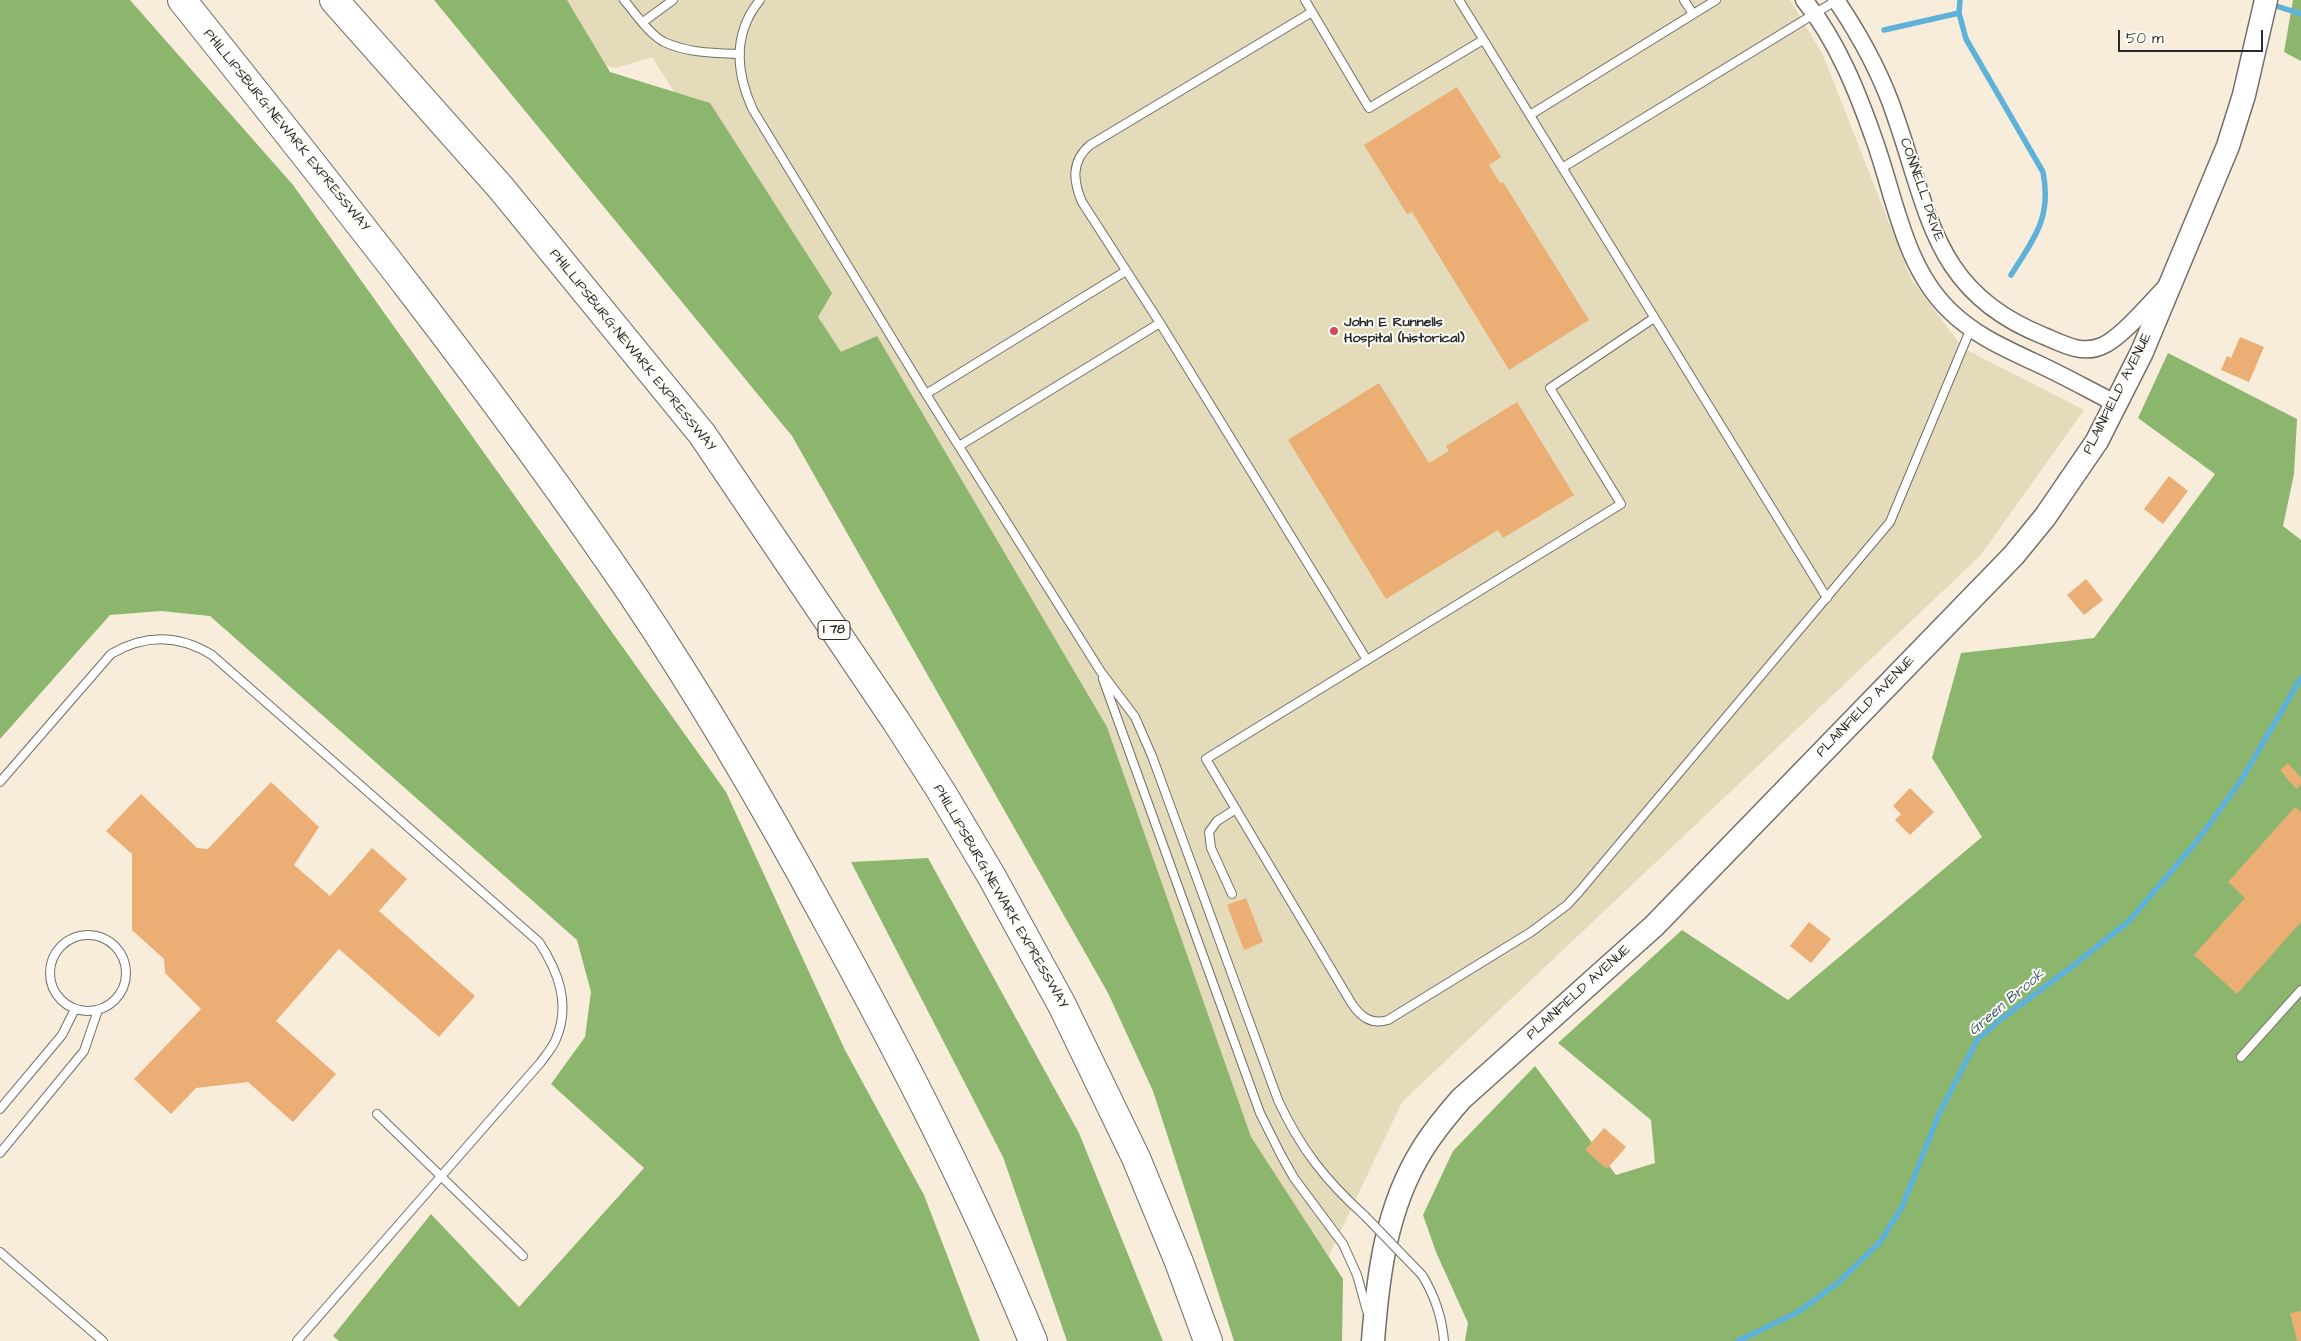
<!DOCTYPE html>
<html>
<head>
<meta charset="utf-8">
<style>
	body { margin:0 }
	#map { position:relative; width:2301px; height:1341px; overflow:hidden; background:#f8ecdb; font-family:"Architects Daughter",sans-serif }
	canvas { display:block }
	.scale { position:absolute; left:2118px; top:30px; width:145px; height:22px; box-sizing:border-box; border:2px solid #2b2b2b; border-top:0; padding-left:6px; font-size:15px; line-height:18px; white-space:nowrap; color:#2b2b2b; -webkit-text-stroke:4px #fdfcf7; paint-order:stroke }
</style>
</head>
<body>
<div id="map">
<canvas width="2301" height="1341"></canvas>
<div class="scale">50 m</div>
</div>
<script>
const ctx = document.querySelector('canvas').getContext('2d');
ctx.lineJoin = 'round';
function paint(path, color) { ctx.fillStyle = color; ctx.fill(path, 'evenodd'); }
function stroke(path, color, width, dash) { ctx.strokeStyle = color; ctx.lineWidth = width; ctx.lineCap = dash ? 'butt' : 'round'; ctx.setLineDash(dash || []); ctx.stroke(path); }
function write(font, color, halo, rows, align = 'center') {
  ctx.font = font + ' "Architects Daughter",sans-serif'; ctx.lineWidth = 4; ctx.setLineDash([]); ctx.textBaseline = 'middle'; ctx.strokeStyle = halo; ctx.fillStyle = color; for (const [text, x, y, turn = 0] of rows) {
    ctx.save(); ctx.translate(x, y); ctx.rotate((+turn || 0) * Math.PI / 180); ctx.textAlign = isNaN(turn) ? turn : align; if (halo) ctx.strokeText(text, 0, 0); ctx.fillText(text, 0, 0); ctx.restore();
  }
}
const built = new Path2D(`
	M500,0H1790L1823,55L1911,279L1963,348L2084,410L1980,556L1402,1102L1312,1291L1074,719L652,57L616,68L548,50Z`);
const forest = new Path2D(`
	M0,0H130L293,185L726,792L845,1050L924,1195L980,1341H339L333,1336L431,1214L519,1307L644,1168L551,1084L585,1037L591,992L577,940L210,616L161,611L110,615L0,739Z
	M434,0H567L610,72L710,103L832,293L818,317L841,352L877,336L1107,727L1251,1137L1343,1279L1342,1341H1234L1153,1091L1108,993L792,436Z
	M2293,0H2301V61L2284,52Z
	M2168,353L2297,419L2294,474L2283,526L2301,540V1341H1465L1468,1323L1436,1252L1423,1215L1453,1151L1535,1066L1616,1175L1655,1163L1651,1120L1558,1043L1682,930L1788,1000L1982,837L1932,758L1961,653L2094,638L2215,474L2138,418Z
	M928,858L1079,1133L1163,1341H1067L1003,1157L851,862Z`);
const stream = new Path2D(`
	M1960,0L1959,13L1966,39L2043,172C2052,218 2034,238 2011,275
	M2270,4L2301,14
	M1884,30L1959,13
	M1738,1341L1798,1312L1839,1282L1880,1242L1902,1207L1939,1114L1977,1040L2000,1020L2074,965L2129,921L2197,841L2240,782L2301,678`);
const building = new Path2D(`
	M1457,87L1501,157L1489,165L1500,183L1503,182L1589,320L1509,370L1412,212L1407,214L1364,145Z
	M2240,337L2264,347L2249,382L2221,370L2227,356L2231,358Z
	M1379,383L1429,463L1449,451L1446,446L1517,402L1574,495L1503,538L1498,530L1386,599L1288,440Z
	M2169,476L2188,491L2163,524L2144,509Z
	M2086,579L2103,600L2084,615L2067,595Z
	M2288,763L2301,778V784L2296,789L2280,770Z
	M271,782L319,827L294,865L330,896L372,848L407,879L379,911L475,996L439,1037L339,949L276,1021L336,1074L293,1122L248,1082L196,1088L171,1114L134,1079L201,1009L165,973L164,959L132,930V854L106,831L141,794L197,848L208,849Z
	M1910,788L1934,812L1910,835L1895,820L1901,814L1893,806Z
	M2295,807L2301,812V922L2237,994L2194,955L2245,898L2228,882Z
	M1246,898L1263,942L1244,950L1227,905Z
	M1809,922L1831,939L1811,963L1790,946Z
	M1604,1128L1626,1147L1607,1169L1585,1150Z
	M2301,1311V1341H2297L2290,1313Z`);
const service = new Path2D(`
	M624,0C635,13 649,34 664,42C688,53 714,53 740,54
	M760,0C732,34 736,73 753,110L926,394L1101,672L1135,717L1152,756L1278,1100C1300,1148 1326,1181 1365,1216
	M1305,0L1369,108L1483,40
	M1459,0L1827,598
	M1684,0L1693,14
	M1312,12L1090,145C1071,161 1073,181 1082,202L1160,323L1367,660
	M643,22L673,0
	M1530,115L1716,0
	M1562,168L1837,0
	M1654,318L1550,388L1621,504L1206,759L1352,1004C1361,1017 1371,1025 1388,1020L1531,932L1567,905L1579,892L1890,522L1971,328
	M926,394L1126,271
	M959,446L1160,323
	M1103,679L1260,1113L1281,1155L1294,1178L1343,1244L1357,1275L1367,1311
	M0,782L111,654C145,634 178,634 212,655L539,942C558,971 571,1004 556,1039C553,1047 546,1055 541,1062L297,1341
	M1232,894L1211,848L1209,832L1217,821L1236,809
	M50 973a38 38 0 1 1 76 0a38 38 0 1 1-76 0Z
	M2241,1057L2301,990
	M0,1109L62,1035L75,1009
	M377,1114L523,1256
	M0,1153L84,1051L98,1010
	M0,1252L103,1341
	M1422,1275C1435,1296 1442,1317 1444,1341`);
const minor = new Path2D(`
	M1804,0C1837,40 1858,93 1875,142C1895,198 1904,266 1949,310C1973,334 2002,347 2032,361C2061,374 2089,390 2117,404
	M1836,0C1861,37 1882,75 1896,118C1930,216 1935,293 2044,336C2063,344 2082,355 2102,346C2121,338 2150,303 2166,287`);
const secondary = new Path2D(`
	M1373,1341C1378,1275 1386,1208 1422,1150C1433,1132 1447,1115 1461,1099L1654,926L2014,555L2045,517L2097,441L2142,352L2228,146L2244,95L2266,0`);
const motorway = new Path2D(`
	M182,0C337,194 492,388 632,594C702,698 765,806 825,917C901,1055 973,1195 1033,1341
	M334,0L501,188L702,434L896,721L941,791L992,877L1062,1005L1136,1158L1179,1262L1208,1341`);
const serviceBridge = new Path2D(`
	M1365,1216L1422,1275`);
const markers = [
	[1334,331,5,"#d1495b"]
];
const shields = [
	[834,630,32]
];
const shieldNames = [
	["I 78",834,630]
];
const streetNames = [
	["PHILLIPSBURG-NEWARK EXPRESSWAY",286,131,51],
	["CONNELL DRIVE",1921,190,71],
	["PHILLIPSBURG-NEWARK EXPRESSWAY",632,351,51],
	["PLAINFIELD AVENUE",2118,394,-63],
	["PLAINFIELD AVENUE",1866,707,-46],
	["PHILLIPSBURG-NEWARK EXPRESSWAY",1000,897,60],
	["PLAINFIELD AVENUE",1579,993,-42]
];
const poiNames = [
	["John E Runnells",1344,323],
	["Hospital (historical)",1344,339]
];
const waterNames = [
	["Green Brook",2007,1003,-40]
];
paint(built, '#e3dbba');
paint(forest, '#8cb66d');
stroke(stream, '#5eb2da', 5.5);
paint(building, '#ebae74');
stroke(service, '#736f69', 10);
stroke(minor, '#736f69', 19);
stroke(secondary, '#736f69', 25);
stroke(motorway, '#736f69', 30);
stroke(service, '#fff', 8);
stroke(minor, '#fff', 16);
stroke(secondary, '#fff', 22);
stroke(motorway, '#fff', 28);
stroke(serviceBridge, '#736f69', 10, []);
stroke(serviceBridge, '#fff', 8);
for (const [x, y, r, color] of markers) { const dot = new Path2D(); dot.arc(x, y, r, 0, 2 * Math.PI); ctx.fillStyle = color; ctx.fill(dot); stroke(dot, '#fdfcf7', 2); }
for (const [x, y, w] of shields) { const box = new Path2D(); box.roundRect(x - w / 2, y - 9.5, w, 19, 4); ctx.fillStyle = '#fdfcf7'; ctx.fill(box); stroke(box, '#2b2b2b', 1); }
write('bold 12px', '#2b2b2b', null, shieldNames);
write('14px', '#2b2b2b', '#fdfcf7', streetNames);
write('bold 14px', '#2b2b2b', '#fdfcf7', poiNames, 'left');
write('italic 15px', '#3d5a68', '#fdfcf7', waterNames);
</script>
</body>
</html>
